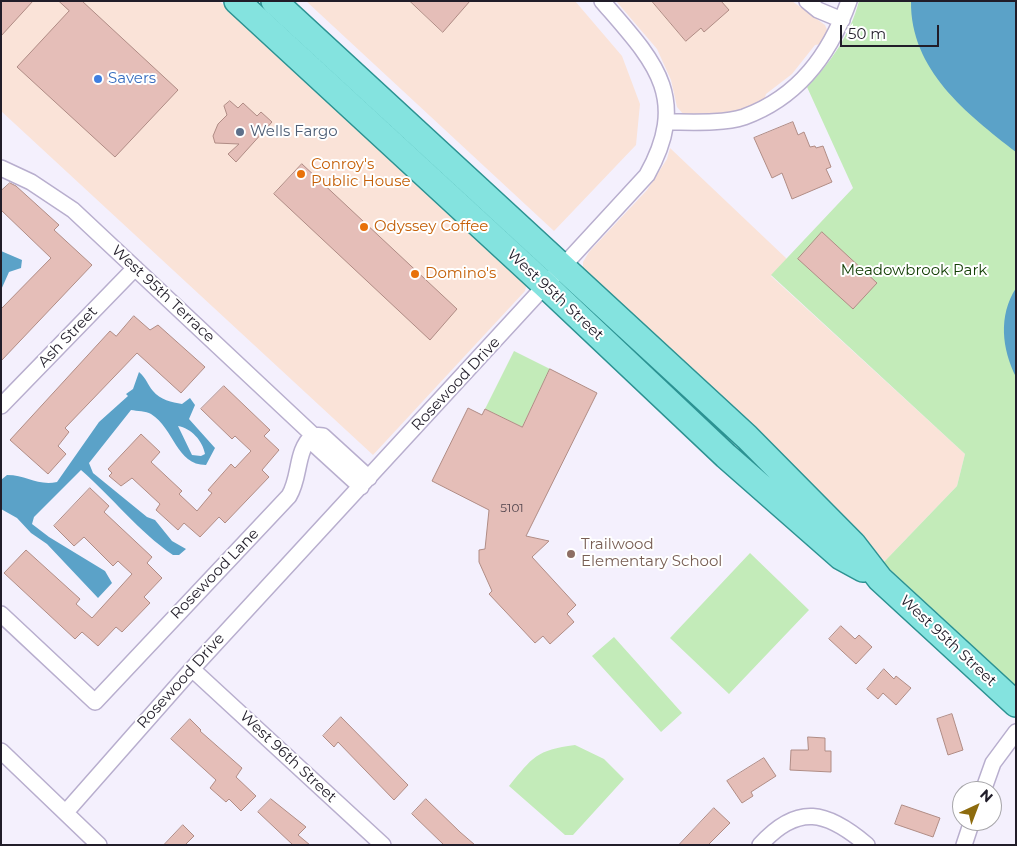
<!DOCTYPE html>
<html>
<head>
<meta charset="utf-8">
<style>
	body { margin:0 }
	#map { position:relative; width:1017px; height:846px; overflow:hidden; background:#f4f0fd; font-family:Montserrat,sans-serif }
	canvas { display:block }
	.frame { position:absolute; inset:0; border:2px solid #211d29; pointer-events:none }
	.north { position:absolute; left:952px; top:781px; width:50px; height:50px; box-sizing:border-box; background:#fff; border:1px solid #a6a5a9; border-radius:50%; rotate:43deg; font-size:14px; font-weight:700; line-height:20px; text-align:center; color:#211d29 }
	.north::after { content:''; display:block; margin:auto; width:18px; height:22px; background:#8d6b0e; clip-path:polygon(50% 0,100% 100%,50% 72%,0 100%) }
	.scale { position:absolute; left:840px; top:25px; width:99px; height:22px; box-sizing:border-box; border:2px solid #211d29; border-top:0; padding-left:6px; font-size:15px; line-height:18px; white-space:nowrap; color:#211d29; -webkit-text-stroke:4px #fff; paint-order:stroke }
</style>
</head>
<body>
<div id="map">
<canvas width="1017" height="846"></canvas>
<div class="frame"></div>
<div class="north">N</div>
<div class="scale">50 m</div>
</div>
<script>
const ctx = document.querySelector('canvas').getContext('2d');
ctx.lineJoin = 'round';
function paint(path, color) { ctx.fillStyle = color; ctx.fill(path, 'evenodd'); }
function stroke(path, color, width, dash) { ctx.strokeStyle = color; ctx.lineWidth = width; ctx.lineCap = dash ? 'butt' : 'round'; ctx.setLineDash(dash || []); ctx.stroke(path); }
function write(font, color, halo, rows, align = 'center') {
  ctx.font = font + ' Montserrat,sans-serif'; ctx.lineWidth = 4; ctx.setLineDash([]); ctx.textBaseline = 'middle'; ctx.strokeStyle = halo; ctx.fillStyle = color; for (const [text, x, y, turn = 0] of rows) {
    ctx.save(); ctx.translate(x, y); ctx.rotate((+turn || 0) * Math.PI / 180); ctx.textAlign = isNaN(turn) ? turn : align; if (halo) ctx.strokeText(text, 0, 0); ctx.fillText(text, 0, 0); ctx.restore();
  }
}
const commercial = new Path2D(`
	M1,1H219L527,283L525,291L373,455L1,111Z
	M306,1H575L622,56L640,104L636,145L554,231Z
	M616,1H792L825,25L828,32L822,44L815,45L792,74L766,94L764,101L748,109L719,117L684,115L677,107L671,80L657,49Z
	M670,148L787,259L771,276L965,454L957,486L883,563L583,272V262L589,252L647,190L667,159Z`);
const green = new Path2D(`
	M859,1H1016V686L883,563L957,486L965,454L771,275L853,188L807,87C831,62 850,35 859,1Z
	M514,351L550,369L522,427L485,409Z
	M750,553L809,610L729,694L670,638Z
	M614,637L682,713L661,732L592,656Z
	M575,745L604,759L624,779L573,835H565L509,786C533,757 536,750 575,745Z`);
const water = new Path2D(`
	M911,1H1016V152C967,114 910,70 911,1Z
	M1,251L22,260L21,268L9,272L1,290Z
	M1016,288V377C1002,349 998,316 1016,288Z
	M139,372C147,379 147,384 153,391C160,400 172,402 182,404L190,398L195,405L189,419L215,448L206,465C176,465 174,428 151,414C146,411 137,411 131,410L89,463L93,473L147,517L155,520L172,541L186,549L179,555H173C138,531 113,498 81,470L34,517L32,524L49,537L105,571L112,583L98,598L47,544L31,533L17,518L1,509V480L7,475C27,475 37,486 57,482L99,422L128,396L126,394L133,389ZM178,426C191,428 203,441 205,454L201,456L192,455Z`);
const building = new Path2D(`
	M1,1H33L1,36Z
	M59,1H82L178,90L115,157L17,67L69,11Z
	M410,1H470L443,32Z
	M652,1H721L729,10L704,32L701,28L686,41Z
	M230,101L238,108L243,103L257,116L261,112L272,122L236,162L228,154L239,144L215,143L213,136L218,124L227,115L224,106Z
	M793,122L798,135L804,132L810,147L815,146L816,148L823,146L831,167L826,169L832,182L792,199L782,173L772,178L754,138Z
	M302,164L457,309L430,340L274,194Z
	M10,183L16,186L59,225L54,230L92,265L1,361V309L51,258L1,210V191Z
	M822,232L877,283L853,309L798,259Z
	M134,316L150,330L158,325L205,367L181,393L137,353L65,428L69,432L58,446L66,454L48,474L10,440L110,331L116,336Z
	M550,369L597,393L526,536L549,541L532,557L576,605L567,614L574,622L550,644L543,636L535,643L489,594L492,591L479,562V550L485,549L489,510L432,481L468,408L482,415L485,409L522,427Z
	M224,386L270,430L264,436L279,450L262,470L269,477L225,523L219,517L200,537L184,523L178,530L156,510L160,504L132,478L121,486L109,476L112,473L108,469L141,434L160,452L151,462L182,491L179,494L197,511L212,493L208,490L231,464L235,468L251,451L235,436L232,439L201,409Z
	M90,488L109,506L104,512L152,557L147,563L162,578L144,597L150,603L122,632L116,627L98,646L82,632L75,639L4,573L26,550L80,599L76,604L92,618L132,574L118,561L113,566L84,537L74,546L54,526Z
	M841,626L855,639L859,635L872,647L856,664L829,639Z
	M884,669L894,679L896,676L911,688L896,705L883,693L878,699L867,689Z
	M952,714L963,750L948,755L937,719Z
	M341,717L408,785L394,800L338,742L334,747L323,736Z
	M190,719L201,730L200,731L242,768L236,777L256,796L241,811L229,799L226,802L210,788L216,780L171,739Z
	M808,737L825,738V751H831V772L790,770L791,750H808Z
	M764,758L776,776L751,792L753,796L742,803L727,781Z
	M271,799L306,827L298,835L310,845H293L258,812Z
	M426,799L460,832L475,845H444L412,814Z
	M902,805L940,818L933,837L895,824Z
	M714,808L730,823L708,845H679Z
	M183,825L194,836L185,845H164Z`);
const minor = new Path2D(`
	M807,1L818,10L842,20
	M667,122C690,122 723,124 744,117C799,97 830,54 849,1
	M1,168L31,182L73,210L313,435L315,445L361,487
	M1,406L135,268
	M313,435L323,436L369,478
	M1,614L95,702L289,496C301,476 295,451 313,435
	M192,669L383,845
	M1,751L99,845
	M983,791L993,763L1016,732
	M66,812L192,669L647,175C691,96 653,60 602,1
	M760,845C798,803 827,811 867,845
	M964,845L972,821`);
const primary = new Path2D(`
	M237,1L546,286L726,456L841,557L863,569
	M274,1L747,437L853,544L880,579L1016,704`);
const markers = [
	[98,79,5,"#3f7fe0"],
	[240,132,5,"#5c6f8a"],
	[301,174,5,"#e8710a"],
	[364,227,5,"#e8710a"],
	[415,274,5,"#e8710a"],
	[571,554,5,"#8d6e63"]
];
const numberNames = [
	["5101",512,508]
];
const shopNames = [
	["Savers",108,79]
];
const serviceNames = [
	["Wells Fargo",250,132]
];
const foodNames = [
	["Conroy's",311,165],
	["Public House",311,182],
	["Odyssey Coffee",374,227],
	["Domino's",425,274]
];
const parkNames = [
	["Meadowbrook Park",914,271]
];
const streetNames = [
	["West 95th Terrace",163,294,43],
	["West 95th Street",555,295,43],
	["Ash Street",68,337,-46],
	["Rosewood Drive",456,384,-47],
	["Rosewood Lane",215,574,-46],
	["West 95th Street",948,641,43],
	["Rosewood Drive",181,681,-48],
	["West 96th Street",288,757,43]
];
const educationNames = [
	["Trailwood",581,545],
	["Elementary School",581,562]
];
paint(commercial, '#fae3d8');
paint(green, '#c3ebb9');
paint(water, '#5ba2c8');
paint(building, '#e5beb8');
stroke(building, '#b08c85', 1);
stroke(minor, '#b8aece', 18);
stroke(primary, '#2c9292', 28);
stroke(minor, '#fff', 15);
stroke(primary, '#84e3df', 25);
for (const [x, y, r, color] of markers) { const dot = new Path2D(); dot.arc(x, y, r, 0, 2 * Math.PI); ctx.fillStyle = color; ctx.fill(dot); stroke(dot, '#fff', 2); }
write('12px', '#52454d', null, numberNames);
write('15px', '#366cbe', '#fff', shopNames, 'left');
write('15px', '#4e5e75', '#fff', serviceNames, 'left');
write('15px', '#c56008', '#fff', foodNames, 'left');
write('15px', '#144006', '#fff', parkNames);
write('15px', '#211d29', '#fff', streetNames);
write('15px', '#785e54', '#fff', educationNames, 'left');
</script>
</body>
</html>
